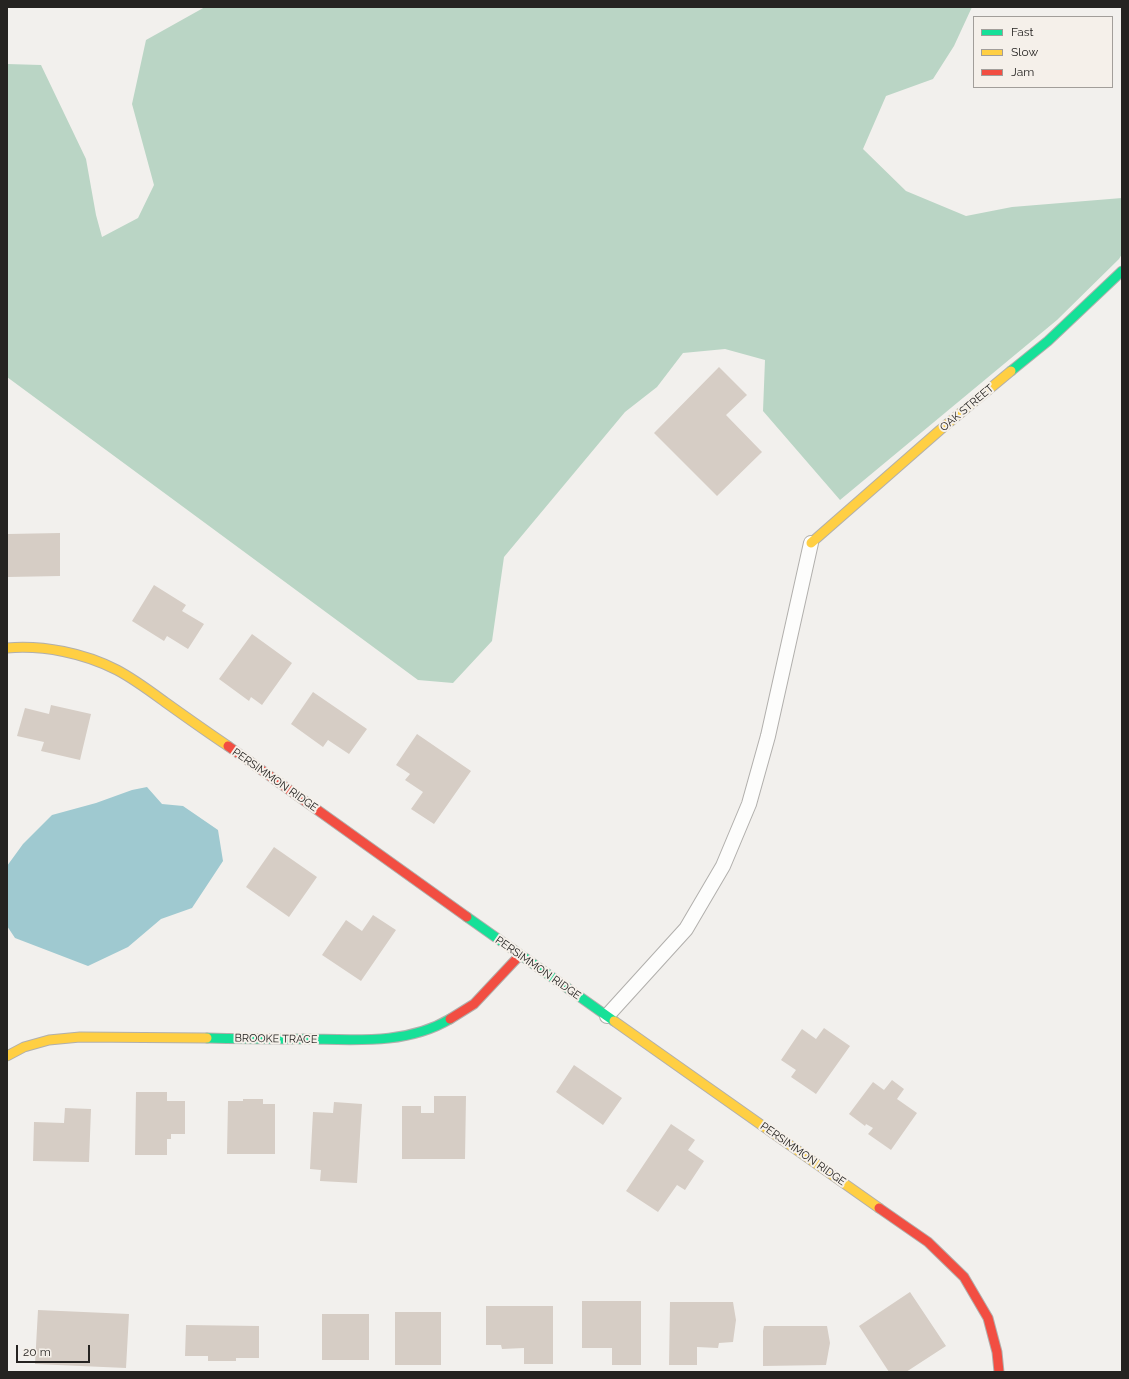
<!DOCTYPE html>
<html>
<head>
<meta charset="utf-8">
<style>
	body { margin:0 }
	#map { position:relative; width:1129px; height:1379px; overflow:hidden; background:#f2f0ed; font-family:Raleway,sans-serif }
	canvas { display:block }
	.frame { position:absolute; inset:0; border:8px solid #252321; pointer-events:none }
	.legend { position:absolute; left:973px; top:16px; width:140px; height:72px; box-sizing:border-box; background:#f5f0ea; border:1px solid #a29e9a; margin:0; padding:5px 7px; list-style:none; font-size:12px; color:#252321 }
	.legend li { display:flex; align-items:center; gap:8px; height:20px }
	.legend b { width:20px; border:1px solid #a29e9a }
	.scale { position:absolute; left:16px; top:1345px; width:74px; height:18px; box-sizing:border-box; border:2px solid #252321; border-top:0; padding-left:5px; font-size:12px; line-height:14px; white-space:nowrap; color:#252321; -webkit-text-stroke:3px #f5f0ea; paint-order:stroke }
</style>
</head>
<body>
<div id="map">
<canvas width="1129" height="1379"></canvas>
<div class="frame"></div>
<ul class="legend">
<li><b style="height:5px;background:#16e098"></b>Fast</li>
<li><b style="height:5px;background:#ffcf43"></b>Slow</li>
<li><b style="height:5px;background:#f24e42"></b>Jam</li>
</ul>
<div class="scale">20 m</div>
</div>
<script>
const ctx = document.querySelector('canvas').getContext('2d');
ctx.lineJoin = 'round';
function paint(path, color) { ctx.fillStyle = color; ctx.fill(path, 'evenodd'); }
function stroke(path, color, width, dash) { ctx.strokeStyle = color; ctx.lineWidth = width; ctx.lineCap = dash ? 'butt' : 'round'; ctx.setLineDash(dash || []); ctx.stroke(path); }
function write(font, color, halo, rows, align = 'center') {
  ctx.font = font + ' Raleway,sans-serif'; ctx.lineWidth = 4; ctx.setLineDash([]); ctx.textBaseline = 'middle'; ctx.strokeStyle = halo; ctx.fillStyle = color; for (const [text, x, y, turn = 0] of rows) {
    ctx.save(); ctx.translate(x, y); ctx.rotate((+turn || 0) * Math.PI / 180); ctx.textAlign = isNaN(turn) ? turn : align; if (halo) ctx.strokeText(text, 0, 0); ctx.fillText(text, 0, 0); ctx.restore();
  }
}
const forest = new Path2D(`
	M205,7H972L954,46L933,79L886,96L863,149L906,191L966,216L1012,207L1122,198V254L1119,259L1057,320L840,500L763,411L765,360L725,349L683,353L657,387L625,412L504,557L492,641L453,683L418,680L7,377V64L41,65L86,159L96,215L102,237L138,218L154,185L132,104L146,40Z`);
const water = new Path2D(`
	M147,787L162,804L183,806L218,830L223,861L192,908L161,919L128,947L88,966L15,938L7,926V866L23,844L52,815L96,803L132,790Z`);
const building = new Path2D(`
	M719,367L747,395L726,415L762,452L717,496L654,433Z
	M60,533V576L8,577V534Z
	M154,585L186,605L182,611L204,624L188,649L167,636L164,641L132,621Z
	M252,634L292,663L262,705L251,697L249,701L219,679Z
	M313,692L367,729L349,754L328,740L323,747L291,724Z
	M51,705L91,714L80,760L41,751L44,742L17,736L25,708L49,714Z
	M417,734L471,771L434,824L411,809L423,792L405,780L410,774L396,765Z
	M274,847L317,877L289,917L246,887Z
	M373,915L396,930L361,981L322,955L346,920L362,931Z
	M824,1028L850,1046L816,1094L791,1077L796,1070L781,1060L802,1029L816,1039Z
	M574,1065L622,1098L603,1125L556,1092Z
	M892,1080L904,1089L897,1099L917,1113L891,1150L868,1134L873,1128L866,1124L865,1126L849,1114L873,1082L884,1090Z
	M136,1092H167V1101H185V1134H171V1139H167V1155H135Z
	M434,1096H466L465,1159H402V1106H421V1113H434Z
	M243,1099H263V1104H275V1154H227L228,1101H243Z
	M334,1102L362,1104L357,1183L320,1181L321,1170L310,1169L313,1112L333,1113Z
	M65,1108L91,1109L89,1162L33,1161L34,1122L64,1123Z
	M671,1124L695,1140L688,1150L704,1161L685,1190L677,1185L658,1212L626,1191Z
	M910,1292L946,1346L906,1372H889L859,1326Z
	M582,1301H641V1365H612V1348H582Z
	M670,1302H733L736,1320L733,1342L719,1343L718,1348L697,1347V1365H669Z
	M486,1306H553V1364H524V1348L502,1349L501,1345H486Z
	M38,1310L129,1314L126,1368L35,1364Z
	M395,1312H441V1365H395Z
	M322,1314H369V1360H322Z
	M186,1325L259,1326V1358H236V1361H208V1356H185Z
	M764,1326H827L830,1343L826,1365L763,1366V1331Z`);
const lane = new Path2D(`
	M607,1016L686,929L723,866L749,804L768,736L811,543`);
const fast = new Path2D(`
	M1011,371L1048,341L1122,271
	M467,917L614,1021
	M207,1038C242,1039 276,1039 311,1039C358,1040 408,1044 450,1019`);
const slow = new Path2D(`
	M811,543L940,430L1011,371
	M7,648C44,645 84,653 117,670C134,679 150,691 165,702C186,717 207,732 228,746
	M614,1021L879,1208
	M7,1056L24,1047L49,1040L80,1037L207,1038`);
const jam = new Path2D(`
	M228,746L467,917
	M450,1019L474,1004L520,955
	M879,1208L928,1242L964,1277L988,1318L997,1352L999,1372`);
const streetNames = [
	["OAK STREET",967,408,-40],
	["PERSIMMON RIDGE",275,780,35],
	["PERSIMMON RIDGE",538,968,35],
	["BROOKE TRACE",276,1039,1],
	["PERSIMMON RIDGE",803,1154,35]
];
paint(forest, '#bad5c5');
paint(water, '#9fc9d0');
paint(building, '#d6cdc5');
stroke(lane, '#b1afac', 16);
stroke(fast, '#b1afac', 11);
stroke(slow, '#b1afac', 11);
stroke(jam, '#b1afac', 11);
stroke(lane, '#fdfdfc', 14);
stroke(fast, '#16e098', 9);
stroke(slow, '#ffcf43', 9);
stroke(jam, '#f24e42', 9);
write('11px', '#252321', '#f5f0ea', streetNames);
</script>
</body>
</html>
